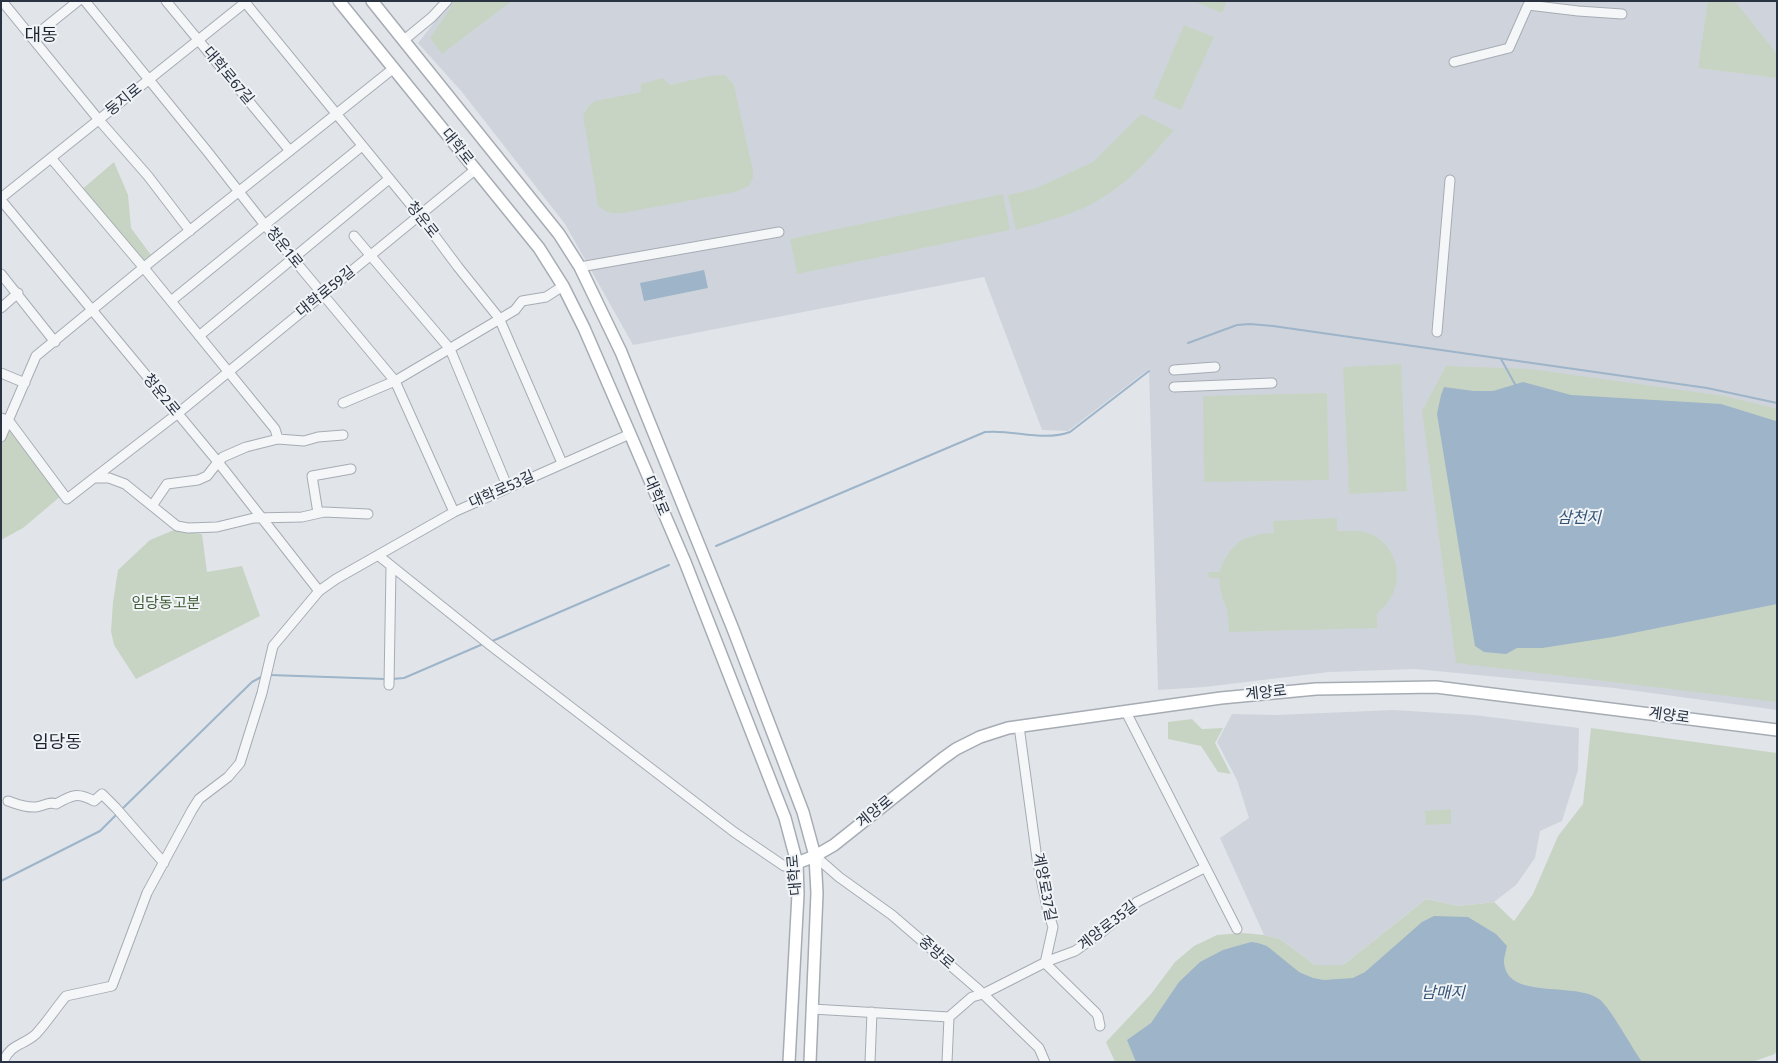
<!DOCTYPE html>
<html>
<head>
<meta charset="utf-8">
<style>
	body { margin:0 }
	#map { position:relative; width:1778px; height:1063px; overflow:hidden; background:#e1e5ea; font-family:"Fira Sans",sans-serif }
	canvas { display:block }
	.frame { position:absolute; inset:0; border:2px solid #2a3342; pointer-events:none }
</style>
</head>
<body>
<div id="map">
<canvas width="1778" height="1063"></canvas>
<div class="frame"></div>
</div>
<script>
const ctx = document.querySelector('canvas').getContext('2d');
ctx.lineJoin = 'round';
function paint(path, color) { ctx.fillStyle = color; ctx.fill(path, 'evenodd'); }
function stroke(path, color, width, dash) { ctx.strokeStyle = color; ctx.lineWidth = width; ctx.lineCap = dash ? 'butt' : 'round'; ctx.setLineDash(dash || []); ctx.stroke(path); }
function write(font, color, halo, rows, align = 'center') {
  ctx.font = font + ' "Fira Sans","Noto Sans KR",sans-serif'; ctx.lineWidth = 4; ctx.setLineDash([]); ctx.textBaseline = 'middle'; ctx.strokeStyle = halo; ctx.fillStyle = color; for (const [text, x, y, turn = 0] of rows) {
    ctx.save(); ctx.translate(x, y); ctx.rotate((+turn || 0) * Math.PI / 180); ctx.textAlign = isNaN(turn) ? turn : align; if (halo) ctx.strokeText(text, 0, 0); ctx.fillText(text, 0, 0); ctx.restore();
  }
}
const built = new Path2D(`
	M451,1H1777V710L1614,688L1415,669L1329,672L1205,687L1158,690L1149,369L1068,431L1042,430L984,277L633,345L565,224L462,92L418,43Z
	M1393,710L1474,715L1579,728L1578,770L1562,821L1540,831L1535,858L1516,885L1494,902L1459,906L1426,899L1343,965H1315L1280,939L1264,935L1220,838L1249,818L1237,780L1217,742L1232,714L1276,715Z`);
const green = new Path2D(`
	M455,1H512L442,54L430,38Z
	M1193,1H1227L1222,13Z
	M1708,1H1733L1738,5L1777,54V78L1698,68Z
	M1184,25L1214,37L1181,110L1153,98Z
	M725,75L734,85L753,171V178L749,186L735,192L628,212C616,214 607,215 598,205L583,116L588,107L595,101L641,92V84L663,78L670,85L710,76Z
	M1141,114L1174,130C1153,154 1133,179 1105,196C1079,214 1046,221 1016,230L1008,195L1034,189L1093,162Z
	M114,162L128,195L131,228L154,259L144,268L80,191Z
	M1003,194L1010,230L797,274L790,239Z
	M1401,364L1407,491L1349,494L1343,367Z
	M1446,366L1531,369L1725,396L1777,409V702L1456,663L1422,411Z
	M1327,393L1329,480L1204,482L1203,396Z
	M8,428L62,495L23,528L1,540V441Z
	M1337,518V531C1346,531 1356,530 1365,532C1389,539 1402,564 1395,588C1392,599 1385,606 1377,614V628L1229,632L1227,609L1222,598L1219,578H1209L1208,572H1219C1231,543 1243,534 1274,533L1273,521Z
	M174,530L202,534L207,572L242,566L260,616L136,679L114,645L111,631L113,602L118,570L150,540Z
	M1192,719L1202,729L1223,728L1215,743L1231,774L1218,772L1201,746L1168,739V722Z
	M1591,728L1777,753V1049L1775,1054L1752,1062H1115L1106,1042L1151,994L1175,962L1194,946L1217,935L1244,933L1264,935L1280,939L1315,965H1343L1426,899L1459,906L1494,902L1514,921L1533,894L1558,836L1583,804Z
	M1451,809V824L1426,825L1425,811Z`);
const water = new Path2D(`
	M704,270L708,288L644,301L640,283Z
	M1523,382L1571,395L1721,404L1776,421L1777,604L1613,637L1542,648H1517L1506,654L1484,652L1475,646L1437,414L1441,395L1444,387L1474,391H1493Z
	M1434,916L1468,917L1496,934L1507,946C1506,951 1504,957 1504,961C1505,1001 1574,981 1599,999C1610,1007 1632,1048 1642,1062H1136L1127,1040L1151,1023L1179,982L1200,962L1223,950L1251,942L1258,943L1267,946L1299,972L1313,978L1324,980L1353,978L1365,972L1422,922Z`);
const stream = new Path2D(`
	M1188,343L1237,325L1250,324L1273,326L1707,388L1777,403
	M1501,359L1516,386
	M716,546L985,432C1013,429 1042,442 1070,432L1149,371
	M490,642L669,565
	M270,675L385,679
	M392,679L404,678L483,644
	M121,810L252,682L263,676
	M1,881L100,831L118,813`);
const street = new Path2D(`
	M2,1L99,120L148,176L190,231
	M85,1L207,151L265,225L395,381L454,512
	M166,1L290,151
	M244,1L420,216L458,267L499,318L562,463
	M32,38L78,1
	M404,40L432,17L447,1
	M1454,62L1509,48L1528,5L1578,11L1622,14
	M51,158L144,268L275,429L278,439
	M1,198L247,1
	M1,200L218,462L319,591
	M354,236L450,349L508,488
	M580,267L779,232
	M1,274L55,342
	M171,301L362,146
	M1,308L18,293
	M1437,332L1450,180
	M199,336L389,179
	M1174,370L1215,367
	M1,373L25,383
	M1174,387L1272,383
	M343,403L395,381L515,310L522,301L546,297L563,286
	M1,418L9,421L67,499L94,478H109L125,484L177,526L188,528L217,527L254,518L302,517L324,512L368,514
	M1,437L36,356L154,259L394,68
	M94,478L177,414L476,169
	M152,506L167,484L198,480L207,476L218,462L223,457L246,447L278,439L304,441L318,437L343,435
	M318,513L312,476L351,469
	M379,556L490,645L734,832L784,866H792L797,863
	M389,685L391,567
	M1126,712L1237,929
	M1019,726L1037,859L1048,912L1053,927L1045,963L1096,1013L1098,1016L1100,1026
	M8,801C17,804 26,808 36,807C44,806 49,801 56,804C72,795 77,792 94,801L102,794L116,808L164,863
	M815,856L839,877L892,915L979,990L1039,1048L1045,1062
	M812,1009L949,1017L972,997L983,994L1048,961L1075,951L1102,932L1137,902L1204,868
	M3,1062C11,1043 23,1046 36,1034C47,1022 56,1008 66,996L112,986L147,893L192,810L199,799L228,777L240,763L262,693L273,646L319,591L336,579L454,512L630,434
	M870,1062L872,1012
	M947,1062L949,1017`);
const secondary = new Path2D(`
	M339,1L539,248L563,286L584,328L630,434L685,562L785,818L797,863L798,894L789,1062
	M372,1L559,234L580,267L621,352L733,629L803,812L815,856L817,893L810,1062
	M797,863L815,856L834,845L942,759L956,749L980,737L1008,728L1221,698L1316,689L1436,687L1777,730`);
const streetNames = [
	["대학로67길",228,76,50],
	["둥지로",124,100,-39],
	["대학로",457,147,51],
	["청운로",422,220,52],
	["청운1로",284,248,51],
	["대학로59길",326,292,-39],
	["청운2로",161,395,51],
	["대학로53길",502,490,-24],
	["대학로",656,496,67],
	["계양로",1266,693,-6],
	["계양로",1669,716,8],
	["계양로",875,812,-39],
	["대학로",795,875,-95],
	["계양로37길",1044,887,79],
	["계양로35길",1108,926,-38],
	["중방로",936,953,41]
];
const parkNames = [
	["임당동고분",166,604]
];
const waterNames = [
	["삼천지",1579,519],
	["남매지",1443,994]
];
const quarterNames = [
	["대동",41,36],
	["임당동",57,743]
];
paint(built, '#cfd4dc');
paint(green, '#c8d4c3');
paint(water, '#9db4c9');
stroke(stream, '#9db4c9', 2);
stroke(street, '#a6acb4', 11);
stroke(secondary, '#a6acb4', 14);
stroke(street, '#f4f6f8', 9);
stroke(secondary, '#fff', 11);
write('15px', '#2a3342', '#f1f4f7', streetNames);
write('15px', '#405d37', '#f1f4f7', parkNames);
write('italic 16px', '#345375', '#f1f4f7', waterNames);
write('18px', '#1c2432', '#f1f4f7', quarterNames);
</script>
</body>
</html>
